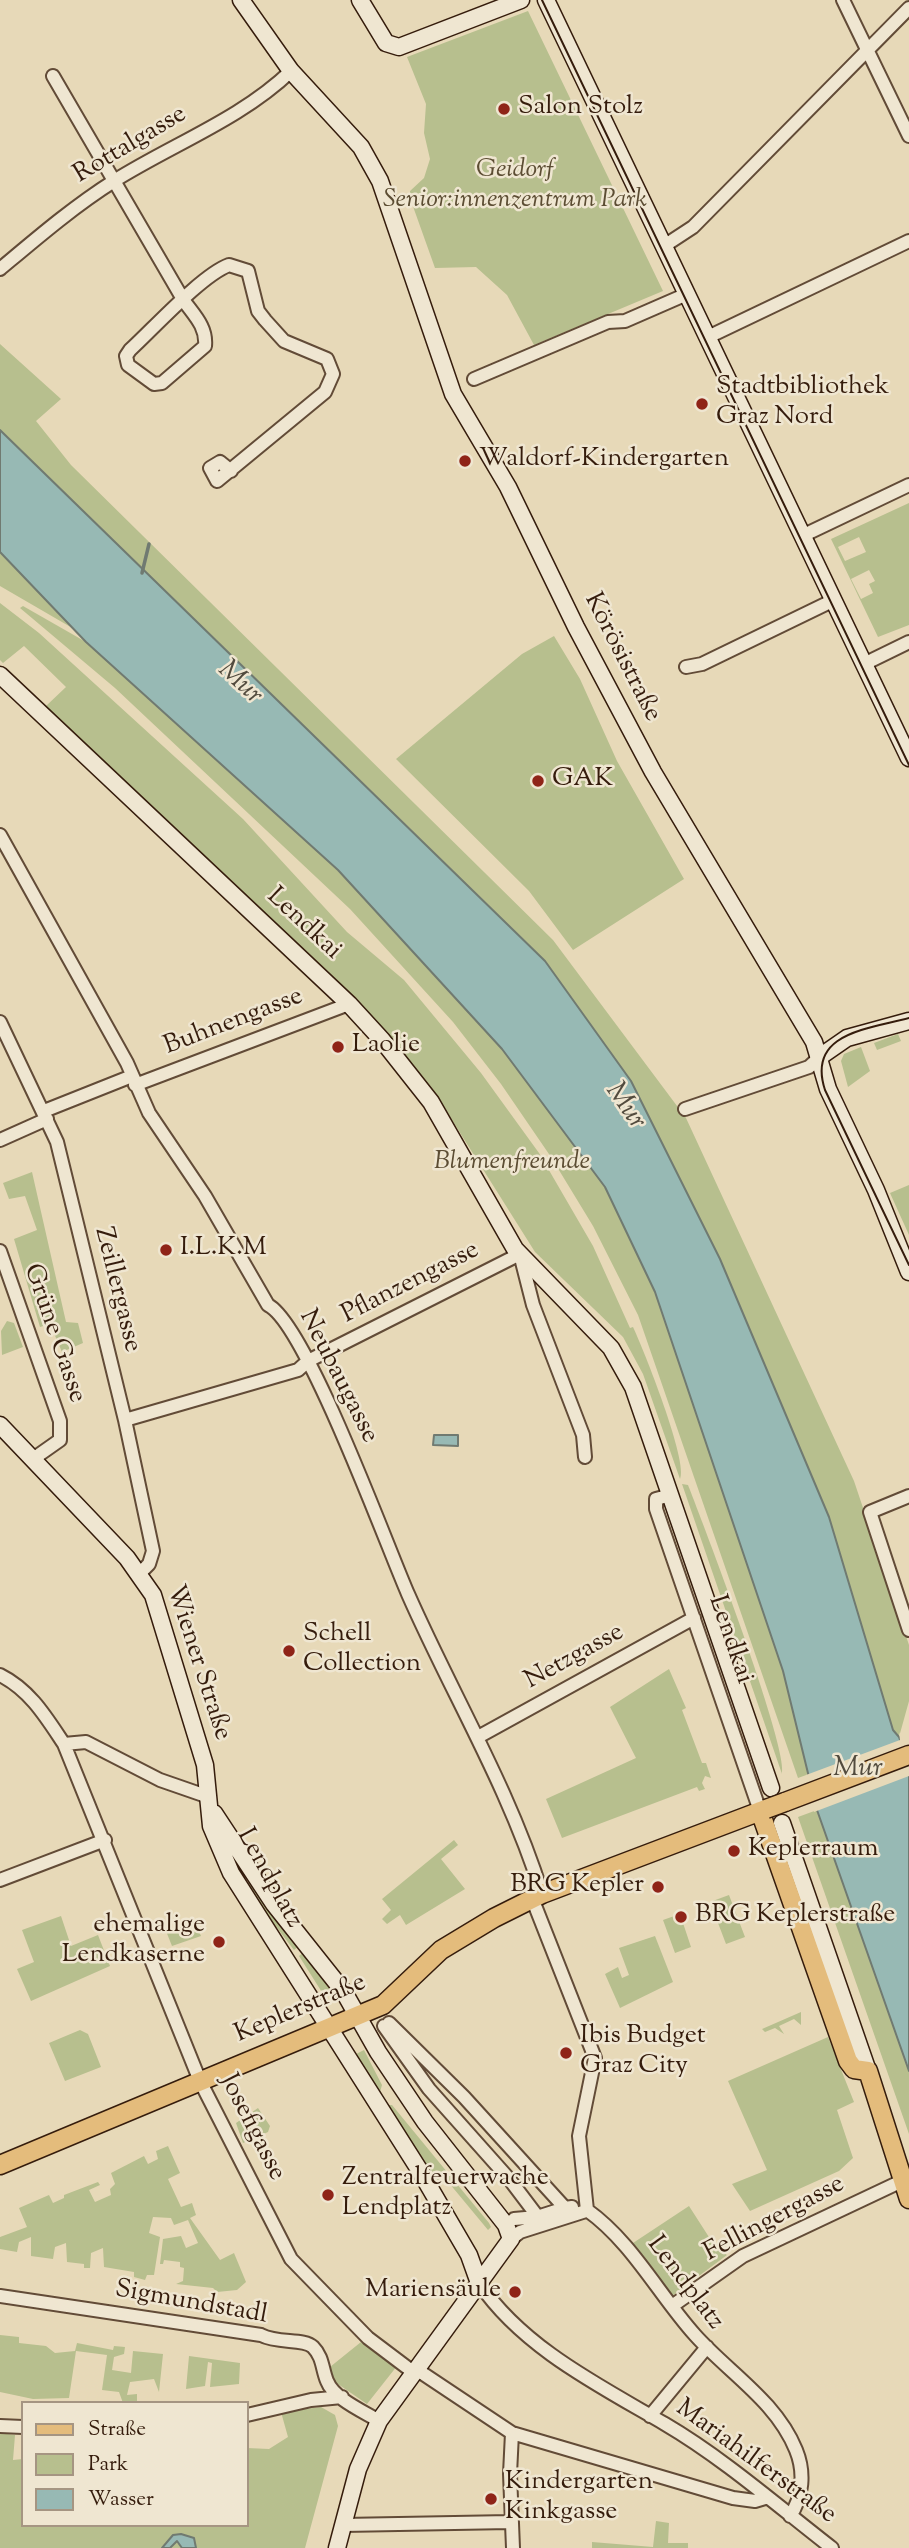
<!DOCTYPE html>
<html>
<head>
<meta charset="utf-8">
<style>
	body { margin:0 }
	#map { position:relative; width:909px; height:2548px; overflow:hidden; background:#e7d9b8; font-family:"Sorts Mill Goudy",serif }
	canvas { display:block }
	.legend { position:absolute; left:21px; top:2401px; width:228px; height:126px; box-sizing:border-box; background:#efe6d1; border:2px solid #a59582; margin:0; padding:9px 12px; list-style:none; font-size:21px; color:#351c0c }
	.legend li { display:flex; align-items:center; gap:14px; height:35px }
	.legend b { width:35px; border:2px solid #a59582 }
</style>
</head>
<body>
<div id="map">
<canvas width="909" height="2548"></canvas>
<ul class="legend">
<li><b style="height:9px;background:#e4bc7c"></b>Straße</li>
<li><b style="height:19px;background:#b7bf8e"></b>Park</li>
<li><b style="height:19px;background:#97b9b4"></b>Wasser</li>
</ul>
</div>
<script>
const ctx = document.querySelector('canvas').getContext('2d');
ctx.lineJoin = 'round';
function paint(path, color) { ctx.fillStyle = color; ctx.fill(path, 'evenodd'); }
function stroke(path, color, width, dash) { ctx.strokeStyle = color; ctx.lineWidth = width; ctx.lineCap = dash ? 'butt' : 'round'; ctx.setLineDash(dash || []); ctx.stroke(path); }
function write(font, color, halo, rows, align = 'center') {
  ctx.font = font + ' "Sorts Mill Goudy",serif'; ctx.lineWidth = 5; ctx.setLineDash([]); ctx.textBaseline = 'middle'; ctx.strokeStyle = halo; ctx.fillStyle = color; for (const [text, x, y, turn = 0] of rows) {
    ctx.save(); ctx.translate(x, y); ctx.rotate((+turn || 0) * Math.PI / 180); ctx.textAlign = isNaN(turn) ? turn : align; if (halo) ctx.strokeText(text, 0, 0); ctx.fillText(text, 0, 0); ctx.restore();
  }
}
const green = new Path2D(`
	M528,11L663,291L534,345L507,295L476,267L435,268L410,198V191L424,178L430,159L424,133L426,104L407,57Z
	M0,344L61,399L36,421L71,465L553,940L686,1118L854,1481L909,1645V1701L899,1737L893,1730L829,1517L720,1259L129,557L0,430Z
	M909,503V625L878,637L831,539ZM859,537L866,552L845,561L838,547ZM869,570L875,581L869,584L873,593L861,599L851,579Z
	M0,552L74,629L0,586Z
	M0,603L39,633L243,819L347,932L404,980L481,1073L539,1153L593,1246L630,1328L633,1327C643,1348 689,1463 680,1479L643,1374L623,1337L535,1252L440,1101L359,1001L46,706L66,687L24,646L3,663L0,660Z
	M23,606L86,642L338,870L502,1049L605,1187L655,1292L783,1671L809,1774L798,1778L638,1315L593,1226L551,1157L501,1084L453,1022L350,909L115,688L20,608Z
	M554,636L580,679L617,761L684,879L573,950L529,891L396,759L522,654Z
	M898,1034L901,1041L877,1050L874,1043Z
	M861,1047L870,1071L848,1087L841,1061L844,1054Z
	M32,1172L66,1322L78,1323L83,1343L62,1352L50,1324L40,1327L14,1239L37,1230L25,1196L9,1199L3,1183Z
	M909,1185V1235L890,1193Z
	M7,1321L14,1323L23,1347L2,1355L1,1331Z
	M682,1484L688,1485C703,1523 790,1751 782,1774Z
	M669,1669L686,1708L682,1710L702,1763H706L711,1778L705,1776L702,1783L705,1789L699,1791L697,1787L562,1838L546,1799L636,1758L610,1707Z
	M817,1810L909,2071V2134L798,1817Z
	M454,1840L458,1845L441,1859L465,1889L406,1925L400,1915L387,1924L382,1919L391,1910L382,1899Z
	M251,1882L299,1946L294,1950L247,1889V1883Z
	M729,1895L745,1937L726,1944L710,1902Z
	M680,1914L691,1947L675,1953L663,1920Z
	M61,1916L71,1946L98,1935L110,1966L31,2001L17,1969L34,1962L22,1930Z
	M194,1920L201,1936L172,1946L166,1931Z
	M655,1936L673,1982L620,2008L605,1974L618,1967L622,1978L629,1975L619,1948Z
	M304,1952L335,1993L325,1997L299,1956Z
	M801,2012V2025L794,2019L779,2026L784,2034L775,2028L765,2032L762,2029Z
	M80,2030L88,2034L101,2067L65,2081L49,2043Z
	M828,2037L854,2102L837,2110L853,2158L839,2171L750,2211L732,2184L767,2170L728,2081Z
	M364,2050L382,2085L380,2092H377L352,2056Z
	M385,2105H392L489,2223L491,2227L488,2230L449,2183L435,2184Z
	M258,2108L270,2126L268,2132L243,2143L236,2123Z
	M168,2146L180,2173L168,2179L181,2207L192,2203L196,2215L190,2218L220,2260L234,2253L246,2282L237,2290L217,2292L213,2288L176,2284L183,2281L184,2268L180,2267V2262L164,2260L163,2264H160L163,2239L181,2236L186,2248L198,2243L188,2220L174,2225L171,2218L153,2217L149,2233L160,2237L154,2275H147L145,2280L134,2277V2272L104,2267L103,2248L91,2253L90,2268H84V2264L67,2262L66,2243L55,2247L53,2259L31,2256V2237L19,2242L17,2252L0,2249V2237L27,2227L19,2208L49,2195L53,2203L64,2198V2195L98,2182L100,2185L89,2190L95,2202L111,2195L110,2189L115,2184L111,2173L144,2156L148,2164L158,2159L156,2151Z
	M689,2206L716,2248L727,2255L672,2296L633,2243Z
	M0,2335L19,2337V2343L46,2346L55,2353L75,2351L77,2343L113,2350L114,2346L125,2347L124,2354L114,2357L112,2370L131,2373L133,2351L163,2354L159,2392L154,2379L130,2382L127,2395L137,2394V2403H123L119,2392L102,2390L107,2355L76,2351L69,2398L33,2399L0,2392Z
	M361,2342L397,2366L367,2404L335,2382L330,2367Z
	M189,2356L240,2363L239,2384L210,2387L212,2363L208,2362L205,2386L186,2389Z
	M321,2407L335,2415L338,2426L305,2548H0V2433L15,2435L13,2460L23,2459V2525H247V2448L269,2449L288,2437L281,2412Z
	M656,2521L669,2523L668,2543H688V2548H592V2542L653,2547Z`);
const water = new Path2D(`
	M0,430L545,961L631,1081L720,1259L829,1517L893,1730L899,1737L909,1767V2071L817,1810L783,1671L655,1292L605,1187L502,1049L338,870L86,642L0,552Z
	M434,1435H458V1446L433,1445Z
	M181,2534L194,2538L196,2548H182L177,2541L170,2548H162L173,2535Z`);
const pier = new Path2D(`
	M899,1732L909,1756V1776L814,1812L806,1775L900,1740Z`);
const stream = new Path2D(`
	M142,573L149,544`);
const street = new Path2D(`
	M843,0L909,136
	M53,76L184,301C194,315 207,327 205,346L162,383L154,384L128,365L126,356L130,350C154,328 202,275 229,265L248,271L258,311L265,320L284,341L327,359L333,374L325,392L217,481L210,468L220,462L231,471
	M664,246L693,227L909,8
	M0,269C37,238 73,207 114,181C173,144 241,119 291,71
	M708,337L909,241
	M474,379L608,322L625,321L687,294
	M802,536L909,485
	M864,664L909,642
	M686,667L702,664L834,600
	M0,835L127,1063L149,1113L205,1196L268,1305C306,1324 386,1544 408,1594C452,1694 509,1788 542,1894
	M0,1022L57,1142L125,1420L153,1551L149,1564L139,1574
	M135,1085L349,1004
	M685,1109L809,1067L821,1056
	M44,1111L132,1076
	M0,1140L47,1119
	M0,1251L60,1421V1440L33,1459
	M125,1420L298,1370L308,1361L520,1254L533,1305L583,1435L585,1457
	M671,1495L656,1499V1509L760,1811
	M909,1496L870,1512L909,1630
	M0,1675C30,1690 46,1717 64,1744L200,2081L291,2259L368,2338L413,2372
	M478,1737L694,1618
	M64,1744L86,1742L160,1780L209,1797
	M0,1880L105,1840
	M532,1898L595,2058L579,2136L587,2210
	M389,2023L464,2097L565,2208L572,2207
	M384,2026L429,2089L510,2180L541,2221
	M587,2210C632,2242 659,2295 695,2335C729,2373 776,2401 796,2450C805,2472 803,2497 790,2516
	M514,2219L537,2217L565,2208L568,2211
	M511,2239L520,2232L586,2211
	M479,2283C523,2348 600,2386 665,2424C723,2458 779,2507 832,2548
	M0,2296L261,2335C278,2344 304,2338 313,2347C323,2357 322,2369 327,2381C334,2399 363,2411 379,2421
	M672,2306L743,2256L904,2180
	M416,2369L512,2433L733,2498L755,2501L765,2498
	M247,2415L311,2400L342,2397
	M650,2416L707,2347
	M0,2426L23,2427
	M512,2433L510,2474L513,2548
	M343,2525L510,2522`);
const secondary = new Path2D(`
	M241,0L291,71L361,147L380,181L453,394L508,487L576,627L653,772L814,1042L828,1089L876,1190L909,1272
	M360,0L386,43L399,47L521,0
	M546,0L909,758
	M0,675L349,1004L382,1040L431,1102L515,1249L611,1348L633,1387L771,1788
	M821,1056L847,1038L909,1021
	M0,1425L127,1558L153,1595L205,1765L211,1826L231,1873L420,2171L469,2255L479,2283
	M214,1813L274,1904L344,1992L378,2052L425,2122L506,2225L511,2239L379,2421L358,2469L337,2548
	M782,1823L868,2071`);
const primary = new Path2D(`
	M785,1802L909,1755
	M760,1811L848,2061L854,2069L868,2071L909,2199
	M0,2165L383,2005L441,1950L494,1918L542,1894L766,1809`);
const tram = new Path2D(`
	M542,0L909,765
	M909,1018C870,1029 806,1032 825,1090L909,1265`);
const primaryBridge = new Path2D(`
	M766,1809L785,1802`);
const markers = [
	[504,109,7,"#8f2418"],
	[702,404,7,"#8f2418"],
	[465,461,7,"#8f2418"],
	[538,781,7,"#8f2418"],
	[338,1047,7,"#8f2418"],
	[166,1250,7,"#8f2418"],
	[289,1651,7,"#8f2418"],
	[734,1851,7,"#8f2418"],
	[658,1887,7,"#8f2418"],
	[681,1917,7,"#8f2418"],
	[219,1942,7,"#8f2418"],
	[566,2053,7,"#8f2418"],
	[328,2195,7,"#8f2418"],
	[515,2292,7,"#8f2418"],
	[491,2499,7,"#8f2418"]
];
const poiNames = [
	["Salon Stolz",518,109],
	["Stadtbibliothek",716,389],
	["Graz Nord",716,419],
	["Waldorf-Kindergarten",479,461],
	["GAK",552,781],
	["Laolie",352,1047],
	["I.L.K.M",180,1250],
	["Schell",303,1636],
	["Collection",303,1666],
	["Keplerraum",748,1851],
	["BRG Kepler",644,1887,"right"],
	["BRG Keplerstraße",695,1917],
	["ehemalige",205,1927,"right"],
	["Lendkaserne",205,1957,"right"],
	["Ibis Budget",580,2038],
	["Graz City",580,2068],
	["Zentralfeuerwache",342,2180],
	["Lendplatz",342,2210],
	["Mariensäule",501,2292,"right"],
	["Kindergarten",505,2484],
	["Kinkgasse",505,2514]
];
const streetNames = [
	["Rottalgasse",131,146,-31],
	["Körösistraße",621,658,63],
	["Lendkai",303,925,43],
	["Buhnengasse",234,1023,-21],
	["Pflanzengasse",411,1284,-27],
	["Zeillergasse",116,1290,76],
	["Grüne Gasse",53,1334,71],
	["Neubaugasse",337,1377,63],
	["Lendkai",729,1640,71],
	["Netzgasse",575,1658,-29],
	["Wiener Straße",197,1663,72],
	["Lendplatz",268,1879,61],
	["Keplerstraße",301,2010,-23],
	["Josefigasse",251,2128,63],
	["Fellingergasse",775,2220,-28],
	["Lendplatz",684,2284,53],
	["Sigmundstadl",191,2304,10],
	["Mariahilferstraße",755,2463,36]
];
const parkNames = [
	["Geidorf",515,172],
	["Senior:innenzentrum Park",515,202],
	["Blumenfreunde",512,1164]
];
const waterNames = [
	["Mur",239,684,43],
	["Mur",624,1107,55],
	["Mur",858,1770]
];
paint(green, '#b7bf8e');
paint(water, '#97b9b4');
stroke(water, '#707a71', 2);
paint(pier, '#e7d9b8');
stroke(stream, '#707a71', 3.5);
stroke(street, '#624b37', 16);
stroke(secondary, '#351c0c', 19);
stroke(primary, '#351c0c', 21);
stroke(street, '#efe6d1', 12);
stroke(secondary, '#efe6d1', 16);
stroke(primary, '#e4bc7c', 18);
stroke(tram, '#351c0c', 2);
stroke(primaryBridge, '#351c0c', 21, []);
stroke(primaryBridge, '#e4bc7c', 18);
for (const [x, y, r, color] of markers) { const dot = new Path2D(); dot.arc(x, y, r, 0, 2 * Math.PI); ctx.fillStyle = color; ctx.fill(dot); stroke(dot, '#efe6d1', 2.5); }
write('26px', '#351c0c', '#efe6d1', poiNames, 'left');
write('26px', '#351c0c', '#efe6d1', streetNames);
write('italic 26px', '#5c4d33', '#efe6d1', parkNames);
write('italic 28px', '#524b3e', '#efe6d1', waterNames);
</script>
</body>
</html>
